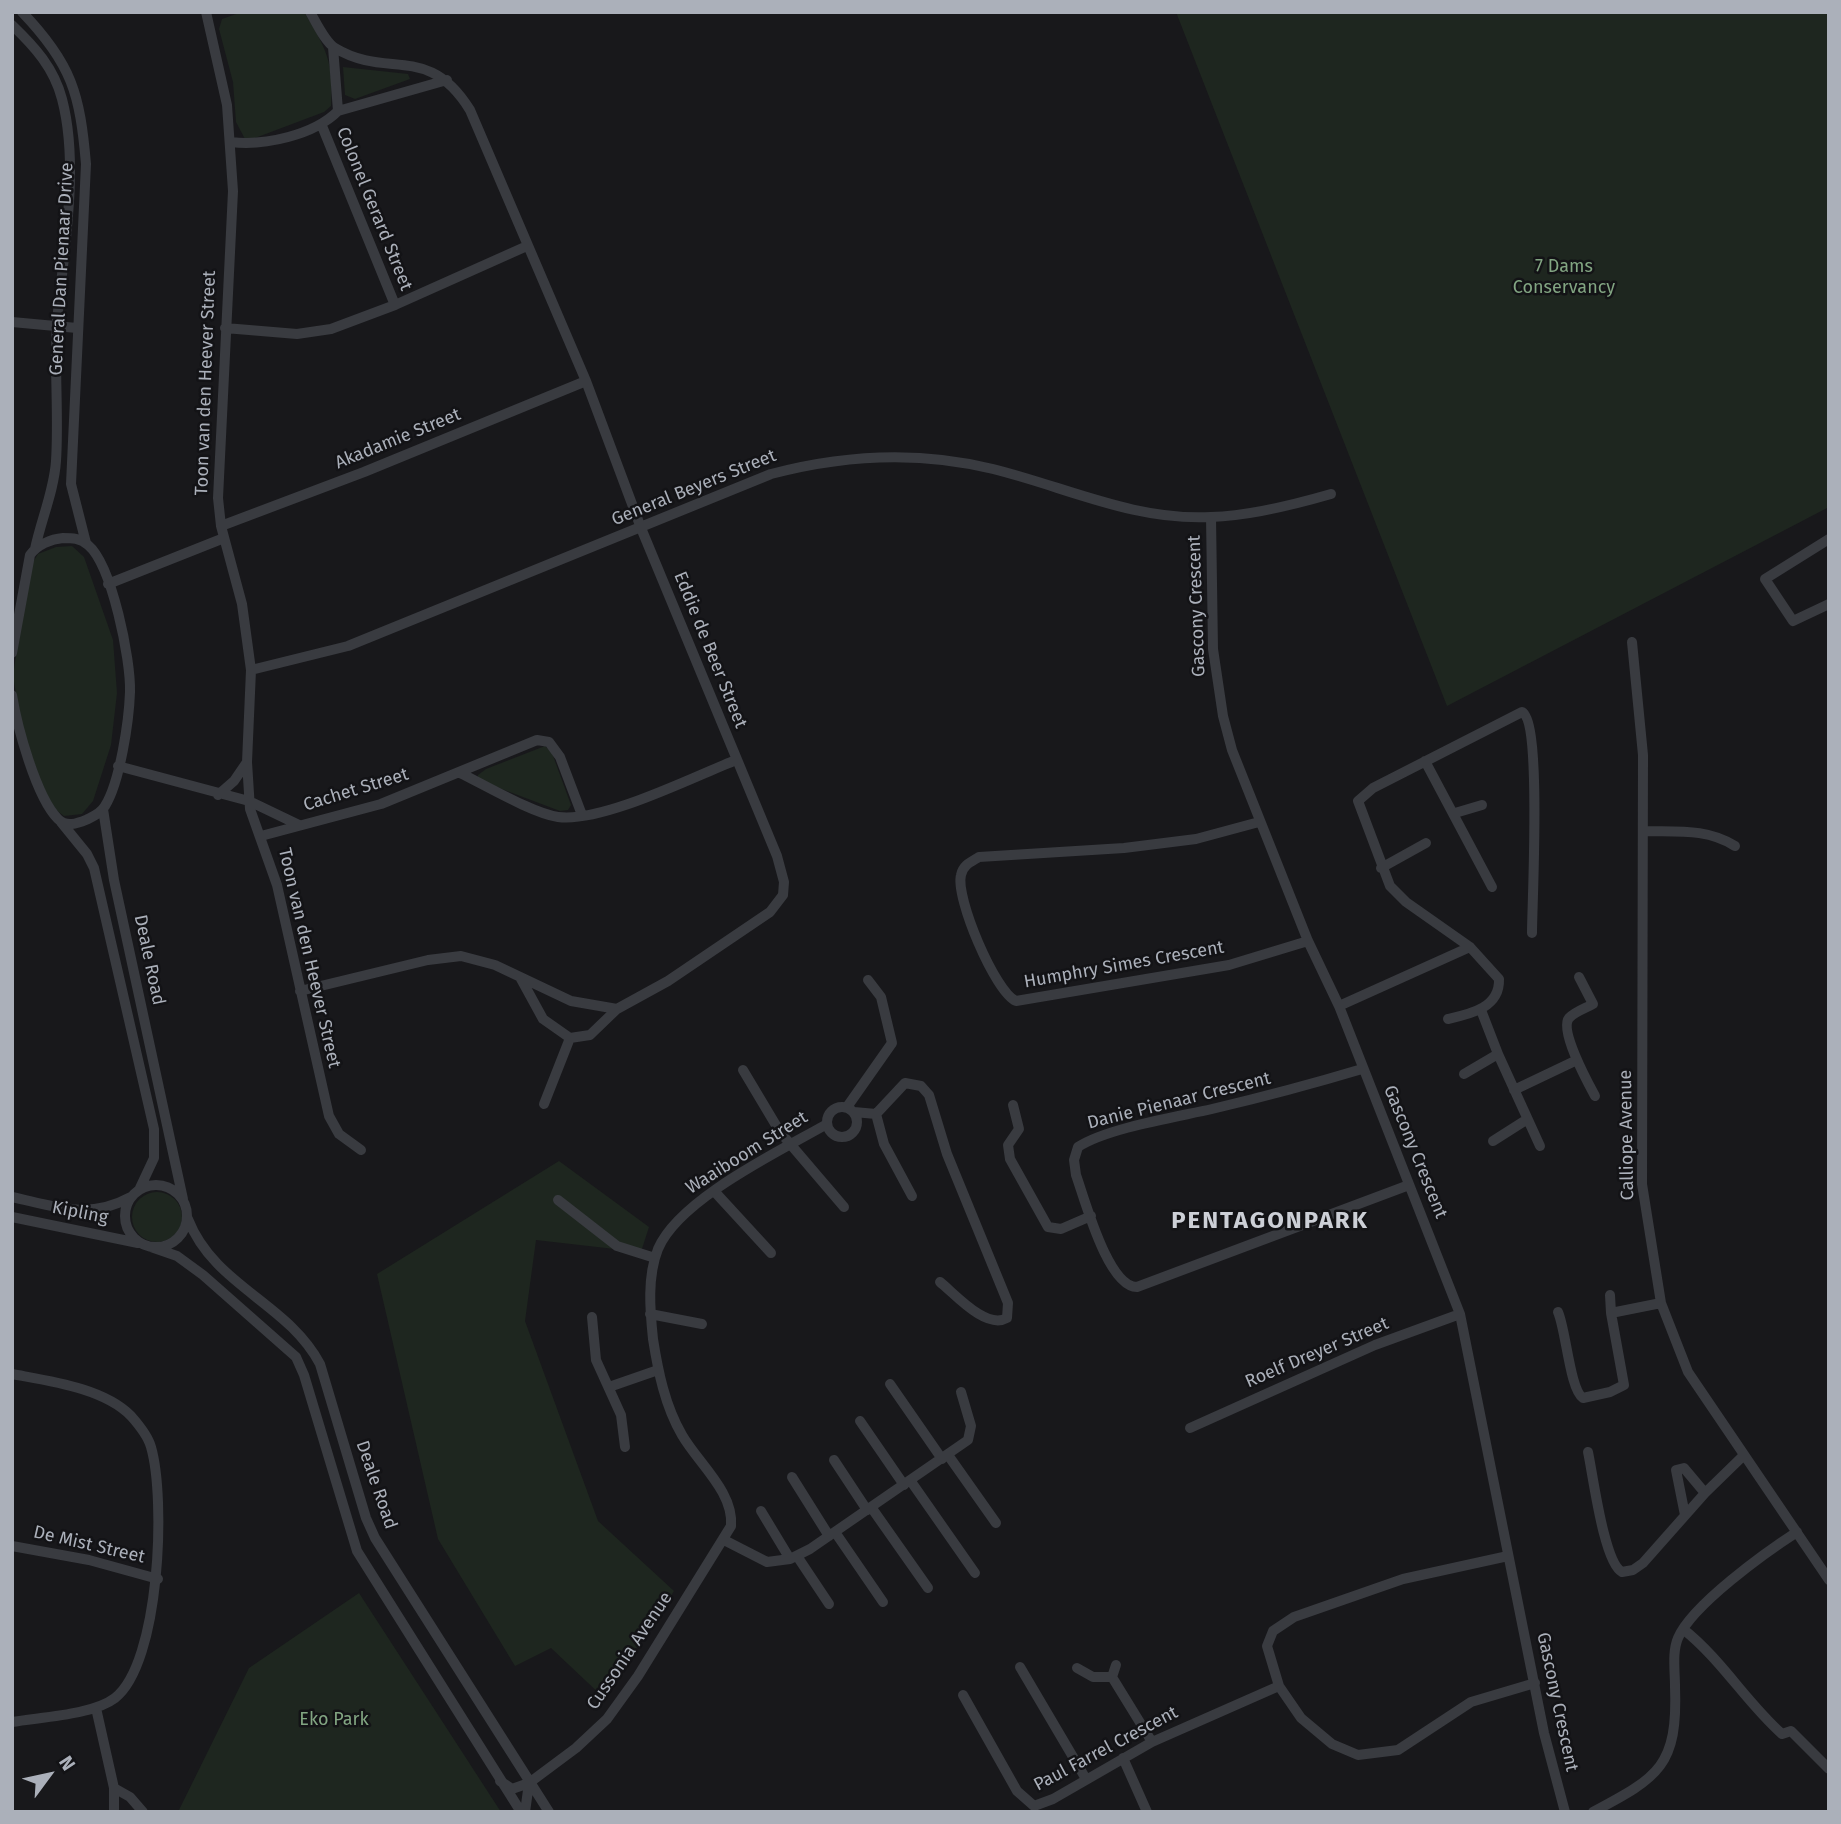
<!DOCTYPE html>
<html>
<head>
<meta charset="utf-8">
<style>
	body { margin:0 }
	#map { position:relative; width:1841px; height:1824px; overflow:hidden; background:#18181b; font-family:"Fira Sans",sans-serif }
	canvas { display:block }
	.frame { position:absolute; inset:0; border:14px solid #abb0ba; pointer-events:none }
	.north { position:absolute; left:14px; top:1740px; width:70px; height:70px; -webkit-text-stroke:5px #131316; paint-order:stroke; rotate:57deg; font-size:19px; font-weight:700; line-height:28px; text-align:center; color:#abb0ba }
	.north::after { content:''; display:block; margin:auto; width:24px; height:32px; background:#abb0ba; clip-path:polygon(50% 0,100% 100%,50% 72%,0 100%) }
</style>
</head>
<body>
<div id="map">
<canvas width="1841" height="1824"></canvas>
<div class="frame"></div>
<div class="north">N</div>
</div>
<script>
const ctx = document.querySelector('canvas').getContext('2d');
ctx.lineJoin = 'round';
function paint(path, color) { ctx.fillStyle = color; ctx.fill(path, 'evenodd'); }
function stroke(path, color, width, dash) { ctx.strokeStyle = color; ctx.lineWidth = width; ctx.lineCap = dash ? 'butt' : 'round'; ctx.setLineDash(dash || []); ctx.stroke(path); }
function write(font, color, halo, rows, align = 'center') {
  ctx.font = font + ' "Fira Sans",sans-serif'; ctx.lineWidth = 5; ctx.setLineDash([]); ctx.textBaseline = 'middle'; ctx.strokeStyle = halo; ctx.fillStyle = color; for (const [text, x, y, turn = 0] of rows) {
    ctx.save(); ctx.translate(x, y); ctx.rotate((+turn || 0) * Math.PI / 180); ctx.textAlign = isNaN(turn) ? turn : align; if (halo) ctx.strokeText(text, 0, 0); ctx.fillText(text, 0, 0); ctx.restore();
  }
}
const green = new Path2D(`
	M242,12H304C326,48 334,62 331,106L324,112L255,138L245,139L236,122L233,82L219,29L222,19Z
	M1176,12H1829V507L1447,706Z
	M343,67L408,74L410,79L355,99L345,95Z
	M72,546L84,557L113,640L117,693L111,745L93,801L82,814L64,816L48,804L21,724L13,676L28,570L38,554L56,547Z
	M545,746L552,753L571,805L568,810L560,811L478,780V775L486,769Z
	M559,1161L649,1227L641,1252L536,1240L525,1321L598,1521L674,1591L604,1698L551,1648L515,1666L438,1539L377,1274Z
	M132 1217a25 25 0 1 1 50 0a25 25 0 1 1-50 0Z
	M359,1593L501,1812H178L249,1668Z`);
const minor = new Path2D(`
	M22,12C72,64 80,94 86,164L71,484L86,543
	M206,12L227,105L233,191L218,498L221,526L242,604L251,670L247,762L250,809L277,885L329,1116L339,1134L361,1150
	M12,25C35,47 54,68 62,99C80,167 63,253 57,322C54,368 59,415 56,461C54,491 41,520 35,549
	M338,111L447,80
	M322,126L395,305
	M231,142C265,146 314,135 338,111L333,47
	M12,322L77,328
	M225,328L297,334L331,329L395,305L527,246
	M1211,517L1213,649L1223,716L1232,750L1308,941L1339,1006L1460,1314L1544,1733L1565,1812
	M221,526L364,472L586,381
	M1829,539L1765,579L1793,621L1829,604
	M108,584L224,538
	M1632,642L1643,755L1642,1184L1661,1303L1688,1372L1829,1580
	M12,653L30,555C37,545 51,539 63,538C72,538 80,538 88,545C112,565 131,660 130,692C129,721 120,782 105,806C101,813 94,816 88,819C78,823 67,828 58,819C36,797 17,726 12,695
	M251,670L348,646L771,474C843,455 920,451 993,469C1066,487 1134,521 1211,517C1250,516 1293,505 1331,494
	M1425,761L1492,887
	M118,766L249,801L299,825
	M460,773C485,785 532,813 558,817C602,823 693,777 736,760
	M218,795L234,781L247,762
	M103,809L114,880L183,1199
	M1455,813L1482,805
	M61,822L87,854L94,868L154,1129V1158L139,1190
	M1259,822L1196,839L1124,848L979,857C971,862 963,865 961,875C955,897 995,992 1016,1001L1229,965L1308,941
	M1644,831C1676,832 1707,828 1735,846
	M261,836L381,804L537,740L549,742L560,757L582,815
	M1381,868L1426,843
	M520,977L543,1019L570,1038L590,1035L617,1009
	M1579,977L1593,1004C1586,1008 1574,1012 1569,1018C1559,1030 1588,1083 1595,1096
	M300,991L428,960L461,956L495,965L571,1001L617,1009L668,981L770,912L783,895L784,882L777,856L641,528L586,381L470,110C428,42 388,80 335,48C325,42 316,22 310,12
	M1339,1006L1470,947
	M1448,1019C1470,1014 1500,1008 1499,979L1470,947L1406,902L1390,886L1358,801L1373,788L1522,712C1542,722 1532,902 1532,933
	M1498,1054L1540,1146
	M1362,1069C1312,1084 1263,1097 1212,1109C1177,1117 1107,1128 1078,1147L1074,1160L1076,1175C1085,1200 1108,1287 1137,1287L1409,1185
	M743,1070L780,1132L844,1207
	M1464,1074L1498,1054L1481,1010
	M1514,1090L1577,1060
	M544,1104L570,1038
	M1013,1105L1019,1129L1008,1145L1010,1159L1048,1227L1061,1229L1091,1216
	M827 1122a15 15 0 1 1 30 0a15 15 0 1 1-30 0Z
	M847,1107L892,1043L881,997L868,980
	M854,1112L876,1114L884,1144L912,1196
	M876,1114L905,1083L921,1086L929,1095L947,1154L1008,1303L1007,1318C986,1330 955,1294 940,1282
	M1493,1141L1526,1120
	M125 1216a31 31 0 1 1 62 0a31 31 0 1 1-62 0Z
	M714,1191L771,1253
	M12,1197C57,1207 89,1220 131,1197
	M558,1200L617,1246L655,1258
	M12,1217L138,1243
	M188,1219C214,1286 288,1303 320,1364L366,1518L375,1538L549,1812
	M151,1247L177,1256L203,1275L296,1357L304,1375L357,1551L521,1812
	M1610,1295L1611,1313L1661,1303
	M1558,1312C1566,1330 1570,1390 1583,1398L1610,1392L1624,1385L1611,1313
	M650,1314L702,1324
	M592,1317L596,1360L621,1415L625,1447
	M12,1374C49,1381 104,1388 131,1416C139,1425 148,1436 151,1447C166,1499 160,1663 115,1698C93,1715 41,1717 12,1722
	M890,1384L942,1459
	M609,1387L658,1370
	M860,1421L904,1485
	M1190,1428L1375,1345L1460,1314
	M1588,1452C1593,1475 1604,1563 1622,1572L1633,1570L1643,1563L1705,1493L1743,1456
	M948,1455L996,1523
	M834,1460L867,1510
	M792,1477L829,1536
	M910,1480L975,1573
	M871,1507L928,1588
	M761,1511L790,1559
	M1685,1515L1676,1470L1684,1468L1705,1493
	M835,1532L883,1602
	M724,1540L767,1562L790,1559L810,1549L968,1440L971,1426L961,1392
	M12,1546L89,1560L158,1579
	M797,1556L829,1604
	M1508,1556L1403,1579L1294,1617L1273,1631L1267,1646L1279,1686L1301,1718L1332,1744L1358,1755L1398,1750L1471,1702L1535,1683
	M1683,1629C1722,1660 1746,1702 1782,1734L1791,1731L1829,1769
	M1116,1665L1112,1677L1152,1742
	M1020,1667L1086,1779
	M1077,1668L1093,1677H1112
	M963,1695L1017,1791L1034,1806L1053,1799L1152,1742L1279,1686
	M96,1708L114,1788V1812
	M1123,1758L1147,1812
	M500,1781L512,1789L529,1783L576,1748L607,1719L638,1676L731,1526C734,1492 698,1463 682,1435C665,1406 658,1371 653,1339C650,1310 647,1277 658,1249C679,1199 780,1151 827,1124
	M114,1788L130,1797L143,1812
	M525,1812L529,1783
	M1593,1812C1659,1777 1678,1766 1675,1686C1675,1671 1672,1652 1678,1638C1692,1605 1766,1552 1797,1532`);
const streetNames = [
	["Colonel Gerard Street",374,209,68],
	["General Dan Pienaar Drive",62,269,-87],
	["Toon van den Heever Street",206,383,-88],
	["Akadamie Street",398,439,-22],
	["General Beyers Street",694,488,-22],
	["Gascony Crescent",1197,606,-92],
	["Eddie de Beer Street",710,650,68],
	["Cachet Street",356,790,-17],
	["Toon van den Heever Street",309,958,77],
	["Deale Road",149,960,78],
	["Humphry Simes Crescent",1124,965,-10],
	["Danie Pienaar Crescent",1179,1101,-14],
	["Calliope Avenue",1627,1135,-91],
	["Gascony Crescent",1415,1152,68],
	["Waaiboom Street",747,1153,-32],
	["Kipling",80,1213,11],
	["Roelf Dreyer Street",1317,1353,-23],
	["Deale Road",376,1485,71],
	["De Mist Street",89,1545,13],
	["Cussonia Avenue",630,1651,-56],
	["Gascony Crescent",1557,1702,78],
	["Paul Farrel Crescent",1106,1749,-28]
];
const parkNames = [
	["7 Dams",1564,267],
	["Conservancy",1564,288],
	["Eko Park",334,1720]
];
const districtNames = [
	["PENTAGONPARK",1270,1221]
];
paint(green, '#1e261f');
stroke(minor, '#393b40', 10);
write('18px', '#abb0ba', '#131316', streetNames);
write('18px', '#82a582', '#131316', parkNames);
ctx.letterSpacing = '2px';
write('bold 24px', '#cccfd6', '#131316', districtNames);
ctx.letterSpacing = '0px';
</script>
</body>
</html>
